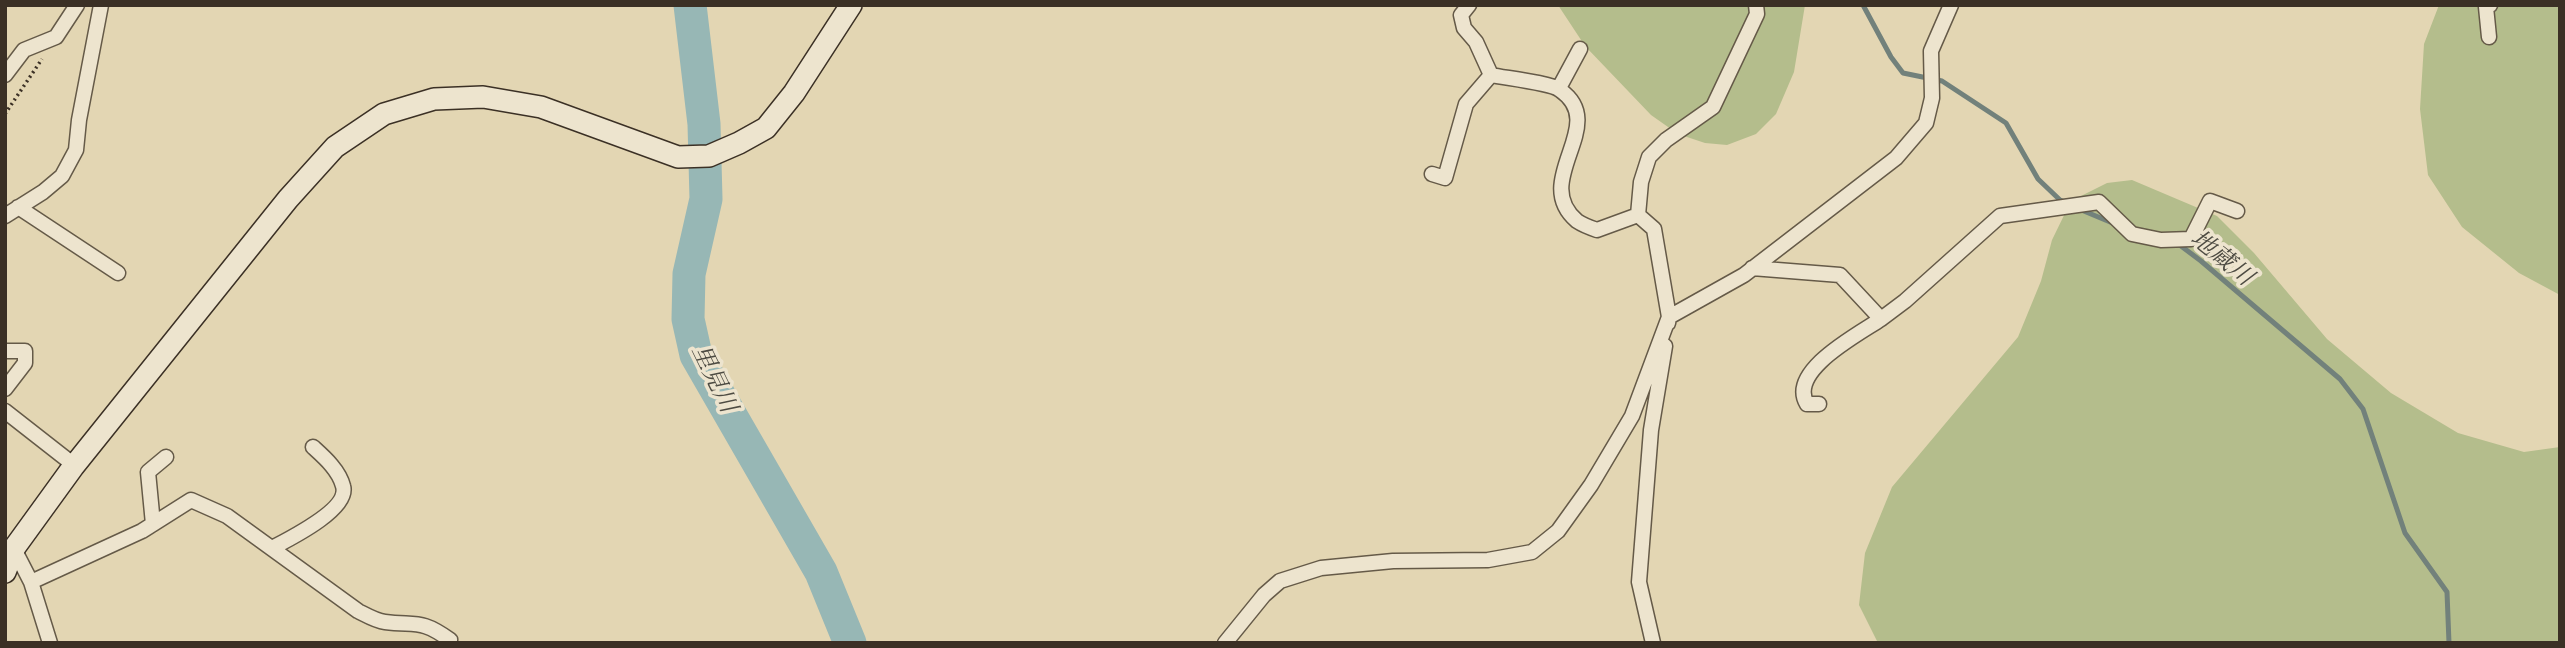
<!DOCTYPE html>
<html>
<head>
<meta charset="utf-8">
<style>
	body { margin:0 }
	#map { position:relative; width:2565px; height:648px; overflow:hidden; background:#e3d6b3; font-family:"IM FELL French Canon",serif }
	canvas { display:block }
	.frame { position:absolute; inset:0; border:7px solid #3b3025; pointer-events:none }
</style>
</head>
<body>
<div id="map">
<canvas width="2565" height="648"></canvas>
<div class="frame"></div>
</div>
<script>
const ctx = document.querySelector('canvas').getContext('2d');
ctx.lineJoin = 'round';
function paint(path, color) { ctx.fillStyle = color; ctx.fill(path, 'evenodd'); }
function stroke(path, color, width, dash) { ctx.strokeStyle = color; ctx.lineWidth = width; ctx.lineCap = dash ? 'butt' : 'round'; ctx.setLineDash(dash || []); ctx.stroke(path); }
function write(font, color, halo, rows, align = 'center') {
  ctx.font = font + ' "IM FELL French Canon","Noto Serif JP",serif'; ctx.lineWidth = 7; ctx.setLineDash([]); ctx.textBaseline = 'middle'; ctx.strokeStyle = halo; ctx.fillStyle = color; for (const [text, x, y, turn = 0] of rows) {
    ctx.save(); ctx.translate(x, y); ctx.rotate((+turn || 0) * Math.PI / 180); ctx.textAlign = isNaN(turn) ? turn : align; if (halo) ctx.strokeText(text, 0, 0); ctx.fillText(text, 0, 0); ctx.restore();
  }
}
const green = new Path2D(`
	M1558,5H1805L1794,72L1776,114L1756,134L1727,145L1705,143L1678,134L1651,115L1585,46Z
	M2439,5H2560V295L2519,273L2462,227L2428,175L2420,109L2424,44Z
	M2132,180L2217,216L2254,253L2327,339L2391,393L2458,433L2524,452L2560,447V643L1877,641L1859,605L1865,553L1892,487L2018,337L2041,281L2052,240L2071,201L2107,183Z`);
const stream = new Path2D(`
	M1863,5L1891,57L1903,73L1942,81L2006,123L2038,179L2060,200L2067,203
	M2079,209L2115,224
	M2177,243L2201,261L2340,379L2363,409L2405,533L2447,592L2449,643`);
const river = new Path2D(`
	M690,5L704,124L706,199L689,274L688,319L696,355L821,572L850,643`);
const path = new Path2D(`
	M5,114L42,59`);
const street = new Path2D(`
	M1469,5L1461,15L1464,28L1476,42L1491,75C1505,78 1551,83 1560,90C1611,125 1529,180 1577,221C1583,225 1591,228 1597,230L1638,215L1654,229L1669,317L1668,323
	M2489,37L2486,7L2490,5
	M5,75L24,50L56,37L77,5
	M1559,88L1580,49
	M1432,174L1445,178L1466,104L1491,75
	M18,207L118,273
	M1638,215L1641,182L1649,157L1666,140L1713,107L1757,14L1756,5
	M5,216L43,192L62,176L76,150L79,120L101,5
	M1752,268L1840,275L1881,319C1859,334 1787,371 1807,404H1819
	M1881,319L1905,301L2000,216L2099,202L2132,234L2161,240L2191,239L2210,201L2237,211
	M5,351H25V363L5,389
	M5,411L74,465
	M153,524L148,472L166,457
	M13,547L31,582L50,643
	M272,548C289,539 350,509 343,486C339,470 324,457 313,447
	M31,582L142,531L191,500L227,516L358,611C366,615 376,621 385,622C417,626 421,619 450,640L449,643
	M1225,643L1264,595L1280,581L1321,568L1393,561L1488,560L1532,552L1558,531L1591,485L1632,416L1669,317L1744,275L1896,158L1926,123L1932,98L1931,51L1951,5
	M1653,643L1639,582L1651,430L1665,346`);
const secondary = new Path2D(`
	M5,572L15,547L73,467L288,199L335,147L384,114L434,99L483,97L541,107L678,157L709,156L739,143L766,128L794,93L851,5`);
const waterNames = [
	["地蔵川",2221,259,39],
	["里見川",713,379,64]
];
paint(green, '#b4bd8c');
stroke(stream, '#72817b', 5);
stroke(river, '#97b7b5', 33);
stroke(street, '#655a48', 17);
stroke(secondary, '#3b3025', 24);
stroke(path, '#3b3025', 3.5, [2, 3.5]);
stroke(street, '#ede4ce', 14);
stroke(secondary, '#ede4ce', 21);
write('italic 24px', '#4d4b42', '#ede4ce', waterNames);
</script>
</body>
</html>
